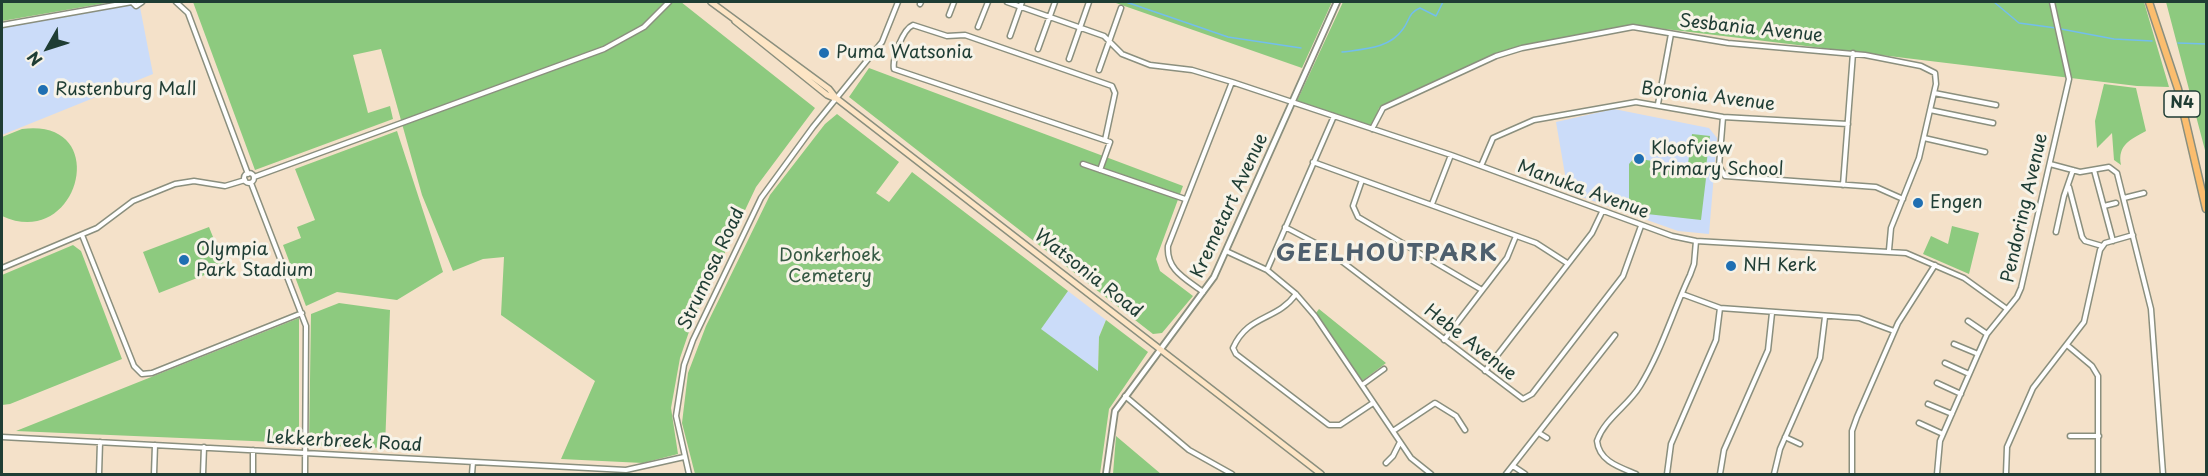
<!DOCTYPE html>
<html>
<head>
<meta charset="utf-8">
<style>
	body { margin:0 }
	#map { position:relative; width:2208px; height:476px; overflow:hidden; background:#f4e1c9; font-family:"Playpen Sans",sans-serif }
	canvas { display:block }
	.frame { position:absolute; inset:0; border:3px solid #1f3d34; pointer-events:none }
	.north { position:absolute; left:18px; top:18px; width:60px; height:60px; -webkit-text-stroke:4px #f7f3e8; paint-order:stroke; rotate:231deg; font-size:16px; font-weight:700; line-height:24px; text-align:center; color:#1f3d34 }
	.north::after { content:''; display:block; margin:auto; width:21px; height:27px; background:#1f3d34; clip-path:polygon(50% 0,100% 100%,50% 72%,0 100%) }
</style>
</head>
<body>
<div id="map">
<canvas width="2208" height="476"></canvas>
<div class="frame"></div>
<div class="north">N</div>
</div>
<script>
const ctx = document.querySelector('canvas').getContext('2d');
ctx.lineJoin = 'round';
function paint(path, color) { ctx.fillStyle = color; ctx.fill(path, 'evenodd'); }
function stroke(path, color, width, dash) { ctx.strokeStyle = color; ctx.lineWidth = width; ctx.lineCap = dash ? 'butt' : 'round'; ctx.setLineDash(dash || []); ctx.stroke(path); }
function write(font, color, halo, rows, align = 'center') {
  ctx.font = font + ' "Playpen Sans",sans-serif'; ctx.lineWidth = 6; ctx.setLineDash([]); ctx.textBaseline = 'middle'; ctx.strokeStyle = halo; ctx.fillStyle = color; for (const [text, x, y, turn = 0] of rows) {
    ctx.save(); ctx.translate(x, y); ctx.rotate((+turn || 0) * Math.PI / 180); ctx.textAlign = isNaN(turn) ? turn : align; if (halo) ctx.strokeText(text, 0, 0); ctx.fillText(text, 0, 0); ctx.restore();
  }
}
const built = new Path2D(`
	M123,2H139L153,74L2,135V22Z
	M1614,109L1709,128L1717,138L1709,234L1678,231L1568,192L1556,122Z
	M1068,291L1106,320L1099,337L1098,372L1040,329Z`);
const green = new Path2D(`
	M2,2H112L2,21Z
	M193,2H681L815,108L756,187L693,320L680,358L671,408L678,454L643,463L561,459L595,381L501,315L504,257L483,259L453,271L422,195L381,49L353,55L368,113L390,106L393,119L255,170Z
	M1113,2H1332L1302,68Z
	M1343,2H2144L2169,87L2137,86L1632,25L1506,50L1379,108L1372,129L1296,103Z
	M2166,2H2206V154Z
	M869,68L1183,186L1156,259L1160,271L1193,296L1162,333L1153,334L849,97Z
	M2104,84L2136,88L2146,131C2131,139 2117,145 2121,165L2114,160L2112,133L2097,148L2095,121Z
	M837,114L899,162L876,193L889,202L912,172L1068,291L1041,329L1098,371L1099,337L1106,320L1148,352L1109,409L1100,474H695L682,423L688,373L706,326L770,195L825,124Z
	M22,129C114,117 79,252 2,216V137Z
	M397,131L443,272L397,300L337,292L306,306L283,245L301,238L297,227L315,220L295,169Z
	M1692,134L1710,136L1706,167L1688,164Z
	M1634,158L1707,170L1701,220L1629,212V164Z
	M1952,226L1979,233L1969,274L1923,254L1931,236L1948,244Z
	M209,227L225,267L159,293L143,252Z
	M73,245L81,251L122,359L10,404L2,405V275Z
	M339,303L390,310L385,448L309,445L311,314Z
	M1319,309L1386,363L1362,381L1316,313Z
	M299,318V443L16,431Z
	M1116,436L1161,474H1113Z`);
const stream = new Path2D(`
	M1126,2L1228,37L1301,48
	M1994,2L2019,23L2056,28
	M2061,29L2114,39L2152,41
	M2178,43L2206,44
	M1342,52C1364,49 1389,49 1403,29C1410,20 1408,13 1420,8L1436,16L1443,2`);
const minor = new Path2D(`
	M132,2L136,6L142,2
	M176,2L188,13L248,174
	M1007,2L1104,36L1122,54L1150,65L1192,70L1232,82L1451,155L1672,236L1696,241L1906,253L1964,278L2007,309
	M920,4L921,2
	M949,15L954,2
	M2,25L132,2
	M978,27L988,2
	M1010,36L1022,2
	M1038,49L1055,2
	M1069,59L1089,2
	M1099,70L1121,8
	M1934,93L1996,105
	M1658,104L1671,34
	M1930,110L1993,123
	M1723,117L1719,166L1725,176L1876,187L1903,199
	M1372,129L1383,108L1496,56L1522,48L1633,27L1728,43L1865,55L1921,66L1935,73L1936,84L1919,158L1891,228L1889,250
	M1924,138L1985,152
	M1313,162L1536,243L1567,263
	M1083,164L1185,199
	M2050,164L2080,172L2109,167L2117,173L2151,309L2163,474
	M1481,166L1493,138L1534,120L1636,102L1723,117L1848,124
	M1100,170L1110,142L894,69C892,58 903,29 913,25L947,36L965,35L1112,86L1115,93L1105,140
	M2094,170L2113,241
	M244 178a5 5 0 1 1 10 0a5 5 0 1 1-10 0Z
	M254,177L604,49L644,27L669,2
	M1362,180L1353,206L1358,217L1482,290
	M251,183L306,326L305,474
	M1843,185L1853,53
	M2069,187L2082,237L2085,241L2102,246
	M2124,198L2144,193
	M1432,204L1451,155
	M2104,206L2116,203
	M1285,227L1323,247L1523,399L1532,394L1623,276L1641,226
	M2056,232L2064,196L2073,170
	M82,235L134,366L142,374L152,373L302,313
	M1226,251L1267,270L1296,294L1315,316L1411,458L1431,474
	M2,268L97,228L133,201L175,184L194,181L225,186L245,180
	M1267,270L1334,116
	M1203,292C1186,279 1166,270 1168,246L1232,82
	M1296,294C1277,321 1248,314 1233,348L1236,354L1329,425H1340L1373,403
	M1682,294L1720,308L1859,318L1894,331
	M1968,321L1987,334
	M1444,340L1507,258L1516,236
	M1954,344L1978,354
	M2067,345L2092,366L2098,376V474
	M1945,363L1969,374
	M1485,371L1592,233L1602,212
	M1937,383L1961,394
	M1362,385L1384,369
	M1125,396L1189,450L1232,474
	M1928,404L1952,414
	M1919,423L1943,434
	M1393,431L1435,403L1456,416L1465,430
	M1539,433L1547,438
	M2070,436H2099
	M2,437L626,470L684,457
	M1785,437L1800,444
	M1386,463L1393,456L1400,442
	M1513,466L1525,474
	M99,474L100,442
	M154,474L155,445
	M203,474L204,447
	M253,474V450
	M472,474L473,462
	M689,474L676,416L684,365L693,340L761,198L813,127L882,42L898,2
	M1506,474L1615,335
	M1636,474C1619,467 1599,461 1597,441C1605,418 1628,406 1640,386C1661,352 1673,311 1690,275L1694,264L1696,241
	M1667,474L1671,444L1716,340L1720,308
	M1720,474L1724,450L1768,350L1772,313
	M1774,474L1780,449L1820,358L1825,317
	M1852,474V431L1857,417L1898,323L1935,265
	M1937,474L1940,441L1978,354L1987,334L2017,297L2021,288L2069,79L2052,2
	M2006,474L2007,447L2033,388L2084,322L2100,250L2105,243L2133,235`);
const tertiary = new Path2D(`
	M1106,474L1115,411L1214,277L1337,2`);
const secondary = new Path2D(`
	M711,2L829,89L836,98L1321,474
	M735,21L827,95L834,98`);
const trunk = new Path2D(`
	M2149,2L2178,89L2206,209`);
const markers = [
	[824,53,6,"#1f6fb2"],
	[43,90,6,"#1f6fb2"],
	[1639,159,6,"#1f6fb2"],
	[1918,203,6,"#1f6fb2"],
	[184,260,6,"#1f6fb2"],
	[1731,266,6,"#1f6fb2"]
];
const shields = [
	[2182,104,36]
];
const shieldNames = [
	["N4",2182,104]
];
const streetNames = [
	["Sesbania Avenue",1751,29,6],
	["Boronia Avenue",1708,97,7],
	["Manuka Avenue",1583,190,20],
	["Kremetart Avenue",1230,206,-65],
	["Pendoring Avenue",2025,208,-77],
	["Strumosa Road",712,269,-65],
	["Watsonia Road",1088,274,38],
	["Hebe Avenue",1470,343,38],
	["Lekkerbreek Road",344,442,3]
];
const poiNames = [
	["Puma Watsonia",836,53],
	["Rustenburg Mall",55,90],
	["Kloofview",1651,149],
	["Primary School",1651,170],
	["Engen",1930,203],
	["Olympia",196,250],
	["Park Stadium",196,271],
	["NH Kerk",1743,266]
];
const parkNames = [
	["Donkerhoek",830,256],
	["Cemetery",830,277]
];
const districtNames = [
	["GEELHOUTPARK",1387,254]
];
paint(built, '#cbdcf9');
paint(green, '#8dca7f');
stroke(stream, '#73beec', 1.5);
stroke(minor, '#8a8f7e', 7);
stroke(tertiary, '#8a8f7e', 8);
stroke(secondary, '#8a8f7e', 8);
stroke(trunk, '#8a8f7e', 9);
stroke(minor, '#fff', 4);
stroke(tertiary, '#fff', 4.5);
stroke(secondary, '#fde5c5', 5);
stroke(trunk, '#fbbd6e', 6);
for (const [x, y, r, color] of markers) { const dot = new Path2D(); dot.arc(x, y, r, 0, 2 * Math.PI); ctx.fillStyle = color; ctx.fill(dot); stroke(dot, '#f7f3e8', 2); }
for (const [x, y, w] of shields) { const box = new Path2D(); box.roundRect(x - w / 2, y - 13, w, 26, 4.5); ctx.fillStyle = '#f7f3e8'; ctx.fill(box); stroke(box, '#1f3d34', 1.5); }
write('bold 16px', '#1f3d34', null, shieldNames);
write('18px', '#1f3d34', '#f7f3e8', streetNames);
write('18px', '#1f3d34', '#f7f3e8', poiNames, 'left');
write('18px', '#355943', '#f7f3e8', parkNames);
ctx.letterSpacing = '1.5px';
write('bold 24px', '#4e5f6d', '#f7f3e8', districtNames);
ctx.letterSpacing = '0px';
</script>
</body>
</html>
